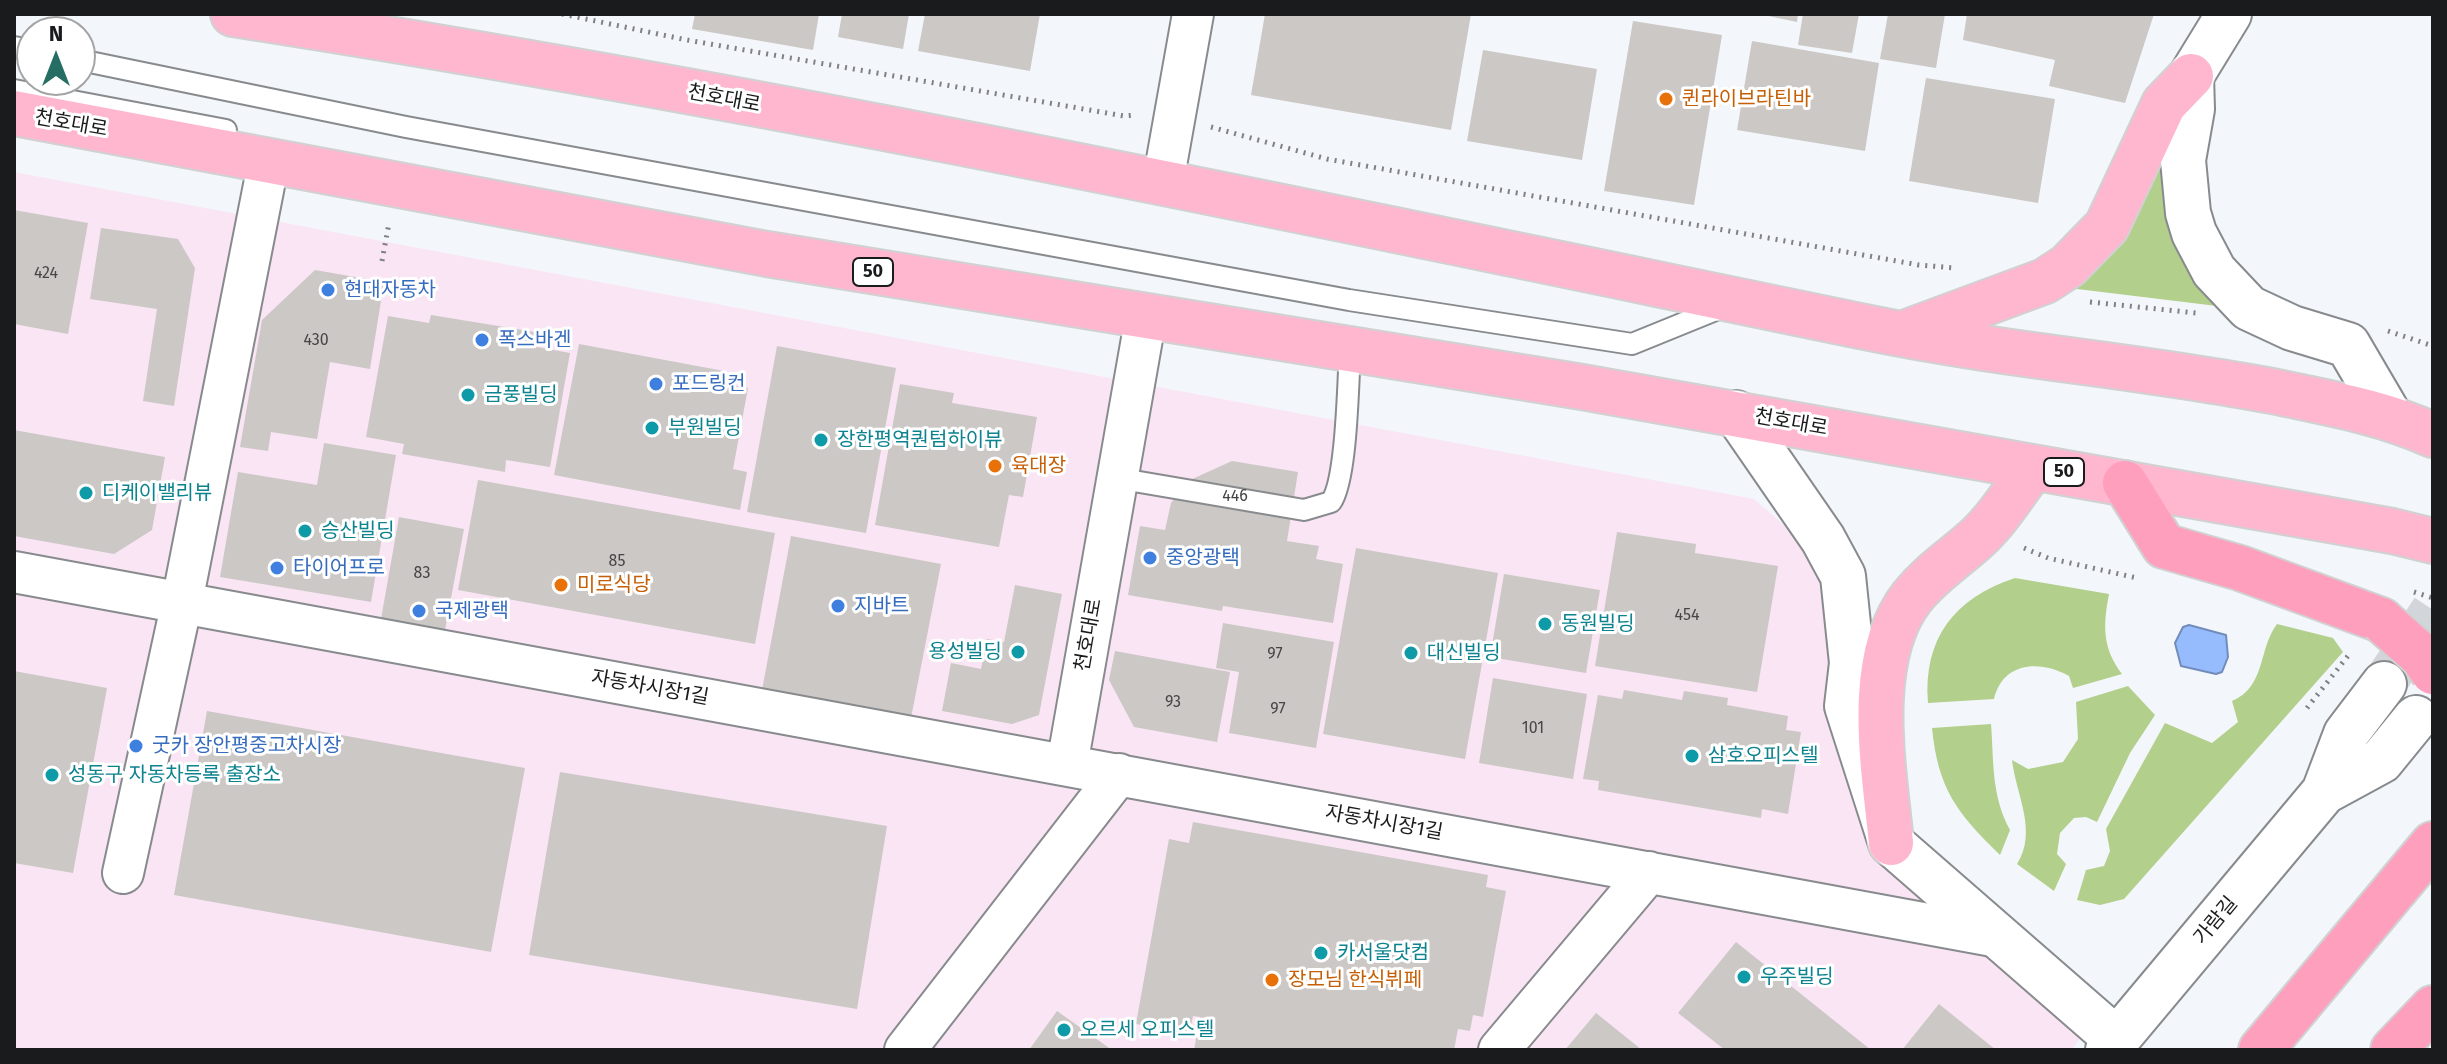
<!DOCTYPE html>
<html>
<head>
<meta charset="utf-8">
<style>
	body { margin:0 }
	#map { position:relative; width:2447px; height:1064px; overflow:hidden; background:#f3f6fa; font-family:"Fira Sans",sans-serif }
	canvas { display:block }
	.frame { position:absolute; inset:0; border:16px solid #1a1b1d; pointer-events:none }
	.north { position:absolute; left:16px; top:16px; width:80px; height:80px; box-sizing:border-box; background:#fff; border:2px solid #a3a4a5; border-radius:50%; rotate:0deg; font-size:22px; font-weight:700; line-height:32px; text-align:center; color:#1a1b1d }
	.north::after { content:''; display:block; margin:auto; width:28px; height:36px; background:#266d64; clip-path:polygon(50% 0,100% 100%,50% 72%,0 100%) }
</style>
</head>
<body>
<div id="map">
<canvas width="2447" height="1064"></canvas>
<div class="frame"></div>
<div class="north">N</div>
</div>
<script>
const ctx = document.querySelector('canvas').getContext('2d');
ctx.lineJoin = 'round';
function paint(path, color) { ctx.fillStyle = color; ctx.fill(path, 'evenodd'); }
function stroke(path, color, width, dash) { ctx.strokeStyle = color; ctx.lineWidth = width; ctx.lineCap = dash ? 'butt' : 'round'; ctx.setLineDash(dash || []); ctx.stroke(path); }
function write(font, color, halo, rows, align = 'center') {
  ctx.font = font + ' "Fira Sans","Noto Sans KR",sans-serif'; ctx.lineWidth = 6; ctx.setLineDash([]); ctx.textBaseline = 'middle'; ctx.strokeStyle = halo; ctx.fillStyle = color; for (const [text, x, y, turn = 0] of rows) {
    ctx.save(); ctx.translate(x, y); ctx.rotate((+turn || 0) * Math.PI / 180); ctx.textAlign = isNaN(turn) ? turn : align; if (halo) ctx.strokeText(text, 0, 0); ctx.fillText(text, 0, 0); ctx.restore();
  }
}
const commercial = new Path2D(`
	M14,172L1754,499L1843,576L1891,843L2095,1021L2071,1050H14Z`);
const green = new Path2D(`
	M2160,151L2217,306L2069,288Z
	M2015,578L2109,594C2103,625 2102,648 2122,674L2073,688L2069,676C2041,660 2003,661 1994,699L1928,703C1923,639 1954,598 2015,578Z
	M2277,624L2333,638L2343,652L2124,899L2100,905L2077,900L2086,870L2104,866L2110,851L2106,829L2165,723L2212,743L2238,722L2232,701C2266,687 2258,649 2277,624Z
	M2128,686L2155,715L2130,753L2097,822L2086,817L2074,818L2060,833L2057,854L2066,864L2054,891L2017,864C2038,831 2016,795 2012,760L2028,769L2063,762L2078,739L2076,702Z
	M1991,724C1994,762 1991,795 2010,830L2000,855C1957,813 1938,789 1932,728Z`);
const water = new Path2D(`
	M2189,625L2226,635L2228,657L2222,672L2216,674L2181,666L2175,643L2183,627Z`);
const building = new Path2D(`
	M695,14H819L813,50L692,29Z
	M842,14H909L903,49L838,37Z
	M925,14H1040L1030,71L918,51Z
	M1265,14H1471L1451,130L1251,95Z
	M1759,14H1798L1797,22Z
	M1803,14H1859L1852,53L1798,45Z
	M1888,14H1945L1936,68L1880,59Z
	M1967,14H2154L2125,103L2049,86L2055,60L1963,40Z
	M1633,21L1722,35L1694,205L1604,191Z
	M1752,41L1879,63L1865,151L1737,130Z
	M1483,50L1597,69L1582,160L1467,141Z
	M1926,78L2055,99L2038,203L1909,181Z
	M14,210L88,223L68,334L14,324Z
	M101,228L178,239L195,268L174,406L143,401L157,309L90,299Z
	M315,270L384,282L370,369L330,362L317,439L271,432L268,451L240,447L262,320Z
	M431,315L535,332L532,346L570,353L550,467L506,460L505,472L402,454L404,444L366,437L388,316L429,323Z
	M579,344L724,371L722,383L748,388L733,469L747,472L740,510L554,475Z
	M777,346L896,368L866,533L747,512Z
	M900,384L954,393L952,403L1037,417L1023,497L1009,495L999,547L875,525Z
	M14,430L165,457L152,530L114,554L14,536Z
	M324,443L396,455L371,602L220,577L238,472L317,485Z
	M1232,461L1298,472L1287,541L1319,546L1316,559L1343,564L1333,623L1223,606L1222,611L1128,595L1140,526L1165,530L1171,503L1190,480Z
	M478,480L775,533L755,644L458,590Z
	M399,517L464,529L445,630L381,619Z
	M1617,532L1696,544L1695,553L1778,566L1757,692L1595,666Z
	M791,536L941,564L911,718L762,690Z
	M1356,548L1498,573L1465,759L1323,734Z
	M1504,574L1600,590L1586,673L1490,657Z
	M1015,585L1062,594L1039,715L1012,724L942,711L951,663L981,669L987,639L1004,642Z
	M1223,623L1334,642L1316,748L1229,733L1239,672L1216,668Z
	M1115,651L1230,672L1217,742L1134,727L1109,680Z
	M14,671L107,688L73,873L14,863Z
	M1493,678L1587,694L1573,779L1479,763Z
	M1624,690L1682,700L1684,691L1728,698L1727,705L1788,716L1786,730L1801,732L1788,814L1762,809L1761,818L1598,790L1599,781L1583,779L1598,695L1622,699Z
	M207,711L525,768L491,952L174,895Z
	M560,772L887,826L857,1009L529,955Z
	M1193,822L1488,875L1486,887L1506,891L1483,1017L1473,1015L1470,1031L1458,1029L1454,1050H1194L1200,1017L1193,1016L1189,1034L1136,1024L1169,839L1189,843Z
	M1736,942L1871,1050H1725L1678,1013Z
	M1939,1004L1996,1050H1902Z
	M1057,1011L1112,1050H1029Z
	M1596,1013L1642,1050H1565Z`);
const tertiaryTunnel = new Path2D(`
	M2384,684L2433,610`);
const path = new Path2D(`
	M562,14L687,40L1124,116L1135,115
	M1211,127L1327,159L1919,265L1955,268
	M382,261L389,223
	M2090,302L2196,313
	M2388,331L2433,346
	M2024,548L2048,558L2137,578
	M2414,592L2433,598
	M2307,708L2351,652`);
const service = new Path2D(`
	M14,47L32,50
	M80,60L406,127L1349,300L1632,344L1728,305
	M14,90L226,130
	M1116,478L1304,510L1331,502C1347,480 1348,381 1350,350`);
const minor = new Path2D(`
	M1163,182L1193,14
	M14,572L1993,936
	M1067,765L1146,316
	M123,873L182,602L269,160
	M905,1050L1119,774
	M1499,1050L1649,872`);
const tertiary = new Path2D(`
	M2229,14L2191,76L2192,109L2183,160L2188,213L2194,233L2214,271L2249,308L2292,328L2348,345L2389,415
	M1736,413L1823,539L1843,576L1852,663L1847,706L1891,843L2116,1039
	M2324,792L2381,761L2416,718
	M2108,1050L2324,792L2346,734L2384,684`);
const primary = new Path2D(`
	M233,14C782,99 1326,216 1870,328C2006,356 2145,366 2282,393C2334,404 2384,413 2433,435
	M14,113L767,254L1582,387L2392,531L2433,541
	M1902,334L2045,281L2068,266L2107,226L2164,104L2191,76
	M1891,843C1884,770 1863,660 1912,597C1931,573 1954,559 1976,539C1998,519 2015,491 2033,467`);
const trunk = new Path2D(`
	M2125,483L2164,546L2240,568L2381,620
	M2261,1050L2433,844
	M2393,1050L2433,1008`);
const trunkBridge = new Path2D(`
	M2381,620L2422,656L2433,672`);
const markers = [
	[1666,99,8,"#e8710a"],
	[328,290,8,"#3f7fe0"],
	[482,340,8,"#3f7fe0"],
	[656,384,8,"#3f7fe0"],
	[468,395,8,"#0f9aa8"],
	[652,428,8,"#0f9aa8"],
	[821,440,8,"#0f9aa8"],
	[995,466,8,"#e8710a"],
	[86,493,8,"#0f9aa8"],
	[305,531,8,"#0f9aa8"],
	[1150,558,8,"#3f7fe0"],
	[277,568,8,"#3f7fe0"],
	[561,585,8,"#e8710a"],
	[838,606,8,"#3f7fe0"],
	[419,611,8,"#3f7fe0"],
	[1545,624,8,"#0f9aa8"],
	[1018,652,8,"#0f9aa8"],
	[1411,653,8,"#0f9aa8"],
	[136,746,8,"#3f7fe0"],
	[1692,756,8,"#0f9aa8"],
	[52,775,8,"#0f9aa8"],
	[1321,953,8,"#0f9aa8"],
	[1744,977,8,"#0f9aa8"],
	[1272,980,8,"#e8710a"],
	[1064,1030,8,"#0f9aa8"]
];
const numberNames = [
	["424",46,274],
	["430",316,341],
	["446",1235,497],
	["85",617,562],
	["83",422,574],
	["454",1687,616],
	["97",1275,655],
	["93",1173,703],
	["97",1278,710],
	["101",1533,729]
];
const shields = [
	[873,272,40],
	[2064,472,40]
];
const shieldNames = [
	["50",873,272],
	["50",2064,472]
];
const streetNames = [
	["천호대로",724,99,11],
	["천호대로",71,124,10],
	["천호대로",1791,423,10],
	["천호대로",1089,635,-80],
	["자동차시장1길",650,688,10],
	["자동차시장1길",1384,823,10],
	["가람길",2216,921,-50]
];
const foodNames = [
	["퀸라이브라틴바",1682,99],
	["육대장",1011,466],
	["미로식당",577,585],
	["장모님 한식뷔페",1288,980]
];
const shopNames = [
	["현대자동차",344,290],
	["폭스바겐",498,340],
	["포드링컨",672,384],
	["중앙광택",1166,558],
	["타이어프로",293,568],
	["지바트",854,606],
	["국제광택",435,611],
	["굿카 장안평중고차시장",152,746]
];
const cultureNames = [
	["금풍빌딩",484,395],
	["부원빌딩",668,428],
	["장한평역퀀텀하이뷰",837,440],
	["디케이밸리뷰",102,493],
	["승산빌딩",321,531],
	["동원빌딩",1561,624],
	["용성빌딩",1002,652,"right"],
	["대신빌딩",1427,653],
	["삼호오피스텔",1708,756],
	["성동구 자동차등록 출장소",68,775],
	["카서울닷컴",1337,953],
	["우주빌딩",1760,977],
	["오르세 오피스텔",1080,1030]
];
paint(commercial, '#fae5f4');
paint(green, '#b2cf8c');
paint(water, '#96bcfe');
stroke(water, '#718cba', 2);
paint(building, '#ccc8c6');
stroke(tertiaryTunnel, '#d2d5d9', 44, [44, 22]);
stroke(service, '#888b8e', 24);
stroke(minor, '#888b8e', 44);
stroke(tertiary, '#888b8e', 48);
stroke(primary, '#d1d1d2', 48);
stroke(trunk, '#d1d1d2', 48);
stroke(path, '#7f8184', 5, [2, 6]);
stroke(service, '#fff', 20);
stroke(minor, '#fff', 40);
stroke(tertiary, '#fff', 44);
stroke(primary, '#feb7ce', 44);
stroke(trunk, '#fe9fbe', 44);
stroke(trunkBridge, '#d1d1d2', 48, []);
stroke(trunkBridge, '#fe9fbe', 44);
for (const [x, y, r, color] of markers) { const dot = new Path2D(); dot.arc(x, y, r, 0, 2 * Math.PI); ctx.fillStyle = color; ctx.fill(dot); stroke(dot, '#fff', 3); }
write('16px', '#464647', null, numberNames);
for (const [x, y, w] of shields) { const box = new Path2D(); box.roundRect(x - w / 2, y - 14, w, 28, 6); ctx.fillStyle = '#fff'; ctx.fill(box); stroke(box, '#1a1b1d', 2); }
write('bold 18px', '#1a1b1d', null, shieldNames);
write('20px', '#1a1b1d', '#fff', streetNames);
write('20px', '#c56008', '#fff', foodNames, 'left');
write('20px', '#366cbe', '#fff', shopNames, 'left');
write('20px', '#0d838f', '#fff', cultureNames, 'left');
</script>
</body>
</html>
